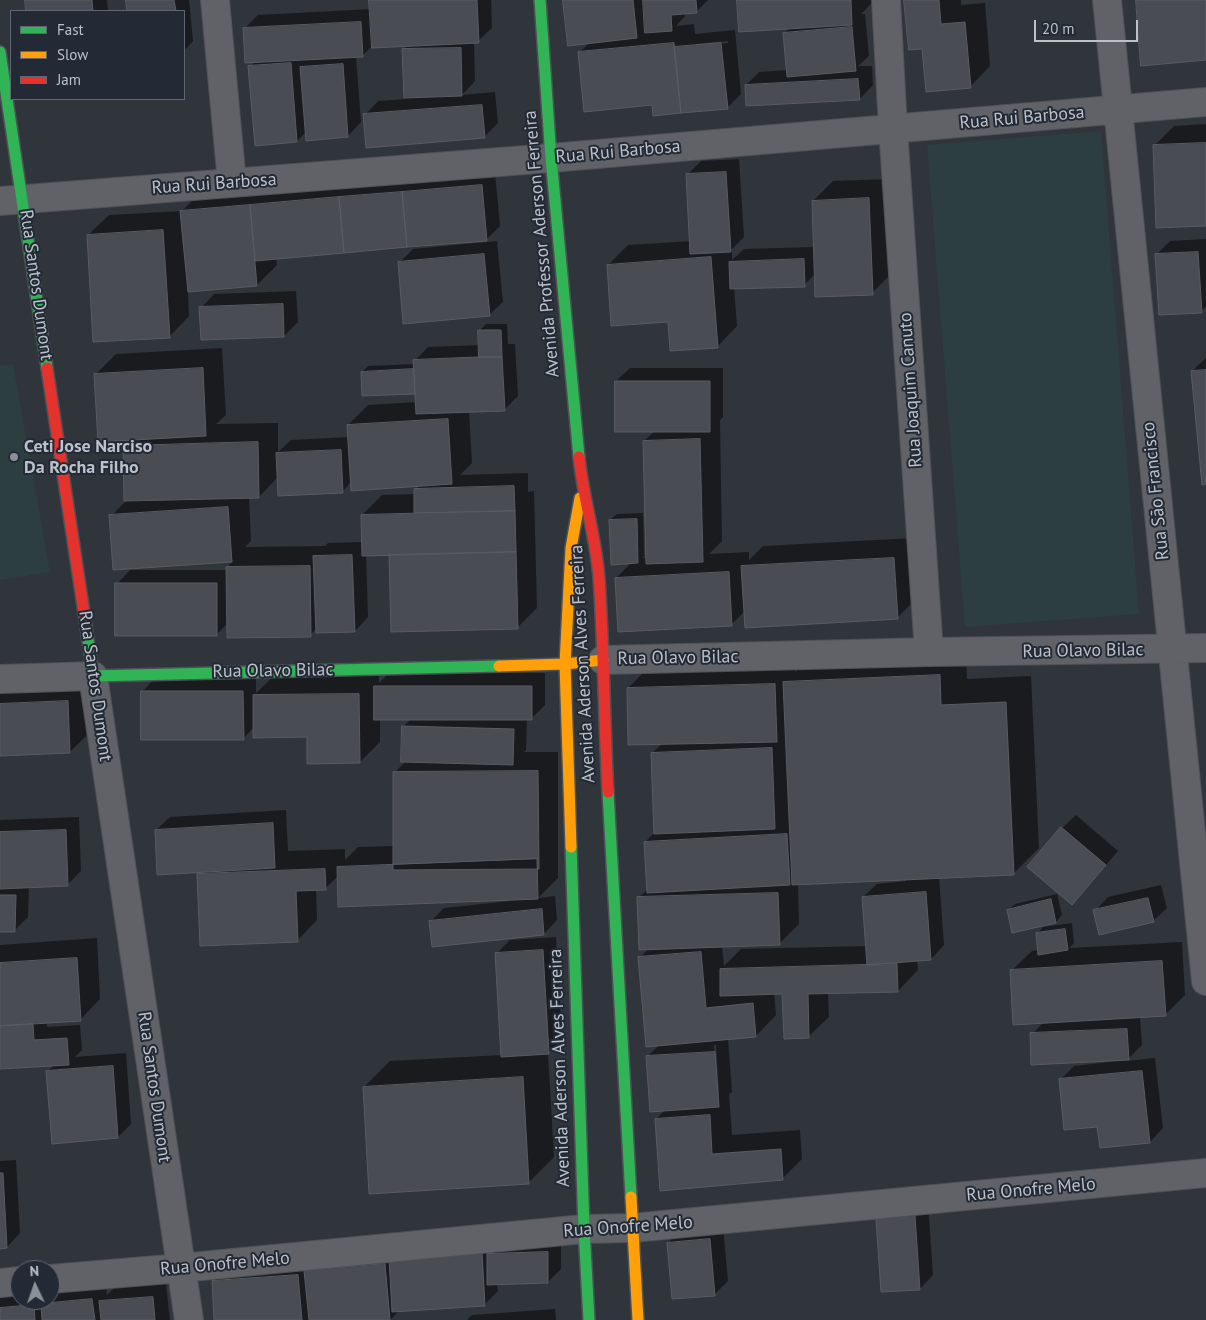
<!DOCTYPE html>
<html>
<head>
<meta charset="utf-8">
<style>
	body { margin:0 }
	#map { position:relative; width:1206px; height:1320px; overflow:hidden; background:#30343b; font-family:"PT Sans",sans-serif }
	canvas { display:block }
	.legend { position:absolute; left:10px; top:10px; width:175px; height:90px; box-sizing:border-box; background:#232a35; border:1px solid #606671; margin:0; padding:6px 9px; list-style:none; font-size:15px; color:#bbc1ca }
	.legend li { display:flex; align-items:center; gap:10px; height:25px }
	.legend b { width:25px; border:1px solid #606671 }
	.north { position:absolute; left:10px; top:1260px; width:50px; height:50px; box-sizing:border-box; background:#232a35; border:1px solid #606671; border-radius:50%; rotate:357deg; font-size:14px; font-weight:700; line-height:20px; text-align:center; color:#bbc1ca }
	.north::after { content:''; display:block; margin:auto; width:18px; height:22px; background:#8a9098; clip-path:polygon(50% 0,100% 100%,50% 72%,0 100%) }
	.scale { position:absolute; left:1034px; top:20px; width:104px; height:22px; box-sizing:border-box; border:2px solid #bbc1ca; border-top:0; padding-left:6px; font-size:15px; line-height:18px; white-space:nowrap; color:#bbc1ca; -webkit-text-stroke:4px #232a35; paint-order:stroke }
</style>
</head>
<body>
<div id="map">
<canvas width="1206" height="1320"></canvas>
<ul class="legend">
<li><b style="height:6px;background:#30b455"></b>Fast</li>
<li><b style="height:6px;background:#ff9f0a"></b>Slow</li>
<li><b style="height:6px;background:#e5322d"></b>Jam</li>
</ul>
<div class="north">N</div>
<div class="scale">20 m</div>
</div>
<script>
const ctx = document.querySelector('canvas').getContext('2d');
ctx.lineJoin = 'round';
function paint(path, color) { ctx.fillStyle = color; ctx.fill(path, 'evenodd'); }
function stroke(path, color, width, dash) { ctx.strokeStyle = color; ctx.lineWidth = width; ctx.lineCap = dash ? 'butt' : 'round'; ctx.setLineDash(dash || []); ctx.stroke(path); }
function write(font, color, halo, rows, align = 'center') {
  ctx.font = font + ' "PT Sans",sans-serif'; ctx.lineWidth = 4; ctx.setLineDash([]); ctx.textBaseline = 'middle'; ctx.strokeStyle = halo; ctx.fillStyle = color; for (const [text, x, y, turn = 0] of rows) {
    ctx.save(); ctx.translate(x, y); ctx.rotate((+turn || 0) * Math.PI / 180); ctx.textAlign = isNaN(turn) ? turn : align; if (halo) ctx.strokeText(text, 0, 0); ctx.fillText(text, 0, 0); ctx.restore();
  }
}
const green = new Path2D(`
	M1101,131L1139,614L965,627L927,145Z
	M13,364L50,572L0,580V366Z`);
const shadow = new Path2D(`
	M26,0H107L108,11H27Z
	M127,0H189L193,41L184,51V11H128Z
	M371,0H491L492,28L478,41L474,42L475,81L462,95L495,92L498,123L484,137L365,115L378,101L405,99L403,50L408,45H373L362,56H356L361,122L348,136L306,132L297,141L250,67L255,61L245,28L258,15L371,9Z
	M564,0H708L696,12L684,13L685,16L676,26L694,24L695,34L735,30L741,94L727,108L579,53L590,42ZM728,41V43L696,46V44Z
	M738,0H872V3L861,14H865L869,56L858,66H872L873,85L860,99L746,85L759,72L788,70L784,33L790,28Z
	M906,0H961V5L985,3L990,66L970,87L923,47Z
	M1206,124V225L1154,146L1174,126Z
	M739,159L744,237L732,249V260L744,249L814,247L813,201L833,181L888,179L892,273L872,293L815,274L804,285L734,287L737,326L717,347L669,320L608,265L628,245L691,241L687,175L701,161Z
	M495,172L500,226L486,240L276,257L277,265L257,285L188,291L189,316L169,337L88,235L109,215L182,211L202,191Z
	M1206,239V307L1201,311L1156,255L1170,241Z
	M497,241L503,302L489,315L399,263L413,249Z
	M296,291L298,322L284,336L201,308L214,294Z
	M486,324H507L508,344H515L518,396L504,410L469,411L472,463L460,475L528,473V492L534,491L537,608L517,628L391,554L366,555L368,617L355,631L317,628L310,635L228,623L217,634L117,584L130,570H227V567L233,561L115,569L111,516L126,501L124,446L131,439L96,374L116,354L222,348L226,415L216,424L278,423V452L291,440L349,437L348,425L368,405L417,402L416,392L362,372L368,366L415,364V361L428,347L480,345L479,331ZM278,477L342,492L351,482L420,485L415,490L416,494L382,495L362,515L363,542L328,543L325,546L245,547L251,541L249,497H259Z
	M1206,358V483L1192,371Z
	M630,368H723V417L720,420L722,541L709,554L749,552V560L763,546L914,538L917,598L897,618L745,611L731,625L616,578L632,562L610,520L617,514L643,513L644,556L642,558H647L644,441L655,431L616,381Z
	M966,649L967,679L1031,676L1039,848L1013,874L939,877L944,945L931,959L917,960L918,970L898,991L828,992L829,1017L808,1037L784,993H774L776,1015L756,1036L728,1038L732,1092L729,1094L732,1135L800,1130L802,1159L782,1179L661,1190L656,1119L666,1109L648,1056L659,1045L640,958L649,948L638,898L648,889L645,842L655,832L652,753L663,743L628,688L648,668L795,665V672L811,657ZM905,879L906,881L877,884L863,897L867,946L741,949L724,966L722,946L779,944L799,924L798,884ZM714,1045H716L719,1095H717Z
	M389,673H545V705L531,719H527L526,750L524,752H558V878L538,898L555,896L557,920L544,934L431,921L444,908L510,901V899L338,876L325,889H316L317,920L297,941L198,874L201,871L156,830L170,817L286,810L288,851L345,849V860L358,847L394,846V773L406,761L403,727L411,719H380V742L360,762L308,736L254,727L243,739L142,692L155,678H256V693L274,676L379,674V683Z
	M88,682L90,732L70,752L0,755V686Z
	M1076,815L1118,851L1085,890L1062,828Z
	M79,817L81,871L67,885L29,887L28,917L14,931L0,930V820Z
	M1161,885L1167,908L1153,921L1095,911L1108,897Z
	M1057,894L1062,915L1056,922L1013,932L1008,910L1015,904Z
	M1072,923L1074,943L1069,948L1182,942L1185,995L1165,1015L1140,1016L1142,1045L1126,1061L1155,1058L1163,1128L1150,1142L1098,1126L1061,1079L1074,1066L1117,1061V1059L1032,1034L1044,1022L1011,971L1032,951L1039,950L1037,934L1043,927Z
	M556,937L562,1039L548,1053L554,1157L528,1183L364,1087L390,1061L502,1055L496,954L510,940Z
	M97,938L100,999L80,1020L47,1022V1027L80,1025L82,1050L75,1057L126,1053L131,1124L118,1137L47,1072L54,1065L0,1068V945Z
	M16,1160L20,1233L7,1247H0V1161Z
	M928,1203L933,1275L920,1289L878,1219L891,1206Z
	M723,1226L728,1281L714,1295L668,1243L681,1229Z
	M561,1239V1269L548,1282L497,1283L498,1291L484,1305L400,1310L390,1320H216L213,1281L226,1268Z
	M166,1284L170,1320H0V1296L20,1294V1300H50V1296L55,1291L106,1286L107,1295L114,1288Z
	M555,1309L556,1320H467L472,1315Z`);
const building = new Path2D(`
	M25,0H92L93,11H26Z
	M126,0H174L176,11H127Z
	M369,0H477L479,43L372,48Z
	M563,0H633L637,38L568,46Z
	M643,0H696L697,13L671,15L672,31L645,33Z
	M737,0H851L852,25L739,32Z
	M904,0H939L941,24L965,22L971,88L926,92L922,49L909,50Z
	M1136,0H1206V60L1141,66Z
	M361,22L363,57L245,63L243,28Z
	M852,27L856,71L787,77L783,33Z
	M674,43L681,113L653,116L652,105L584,112L578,52Z
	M721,43L728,109L681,113L674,47Z
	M461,48L462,96L404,98L402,49Z
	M291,63L297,142L255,146L248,66Z
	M343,64L348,137L306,141L300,67Z
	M858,79L860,100L746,106L745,85Z
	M482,105L485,138L366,148L363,114Z
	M1206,143V226L1156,228L1153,145Z
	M726,172L731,252L690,254L686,174Z
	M482,185L487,241L407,247L402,192Z
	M402,192L407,247L344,253L339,197Z
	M339,197L344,253L255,261L250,205Z
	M869,198L873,295L815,297L812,201Z
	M250,205L257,286L188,292L180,211Z
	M163,230L170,338L93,342L87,235Z
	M1198,252L1202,313L1159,315L1155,254Z
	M484,254L490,316L403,324L398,262Z
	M711,257L718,348L670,351L668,322L611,326L607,265Z
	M804,259L805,287L730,289L729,262Z
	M283,304L284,337L201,340L199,307Z
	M478,330H501L502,357H479Z
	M479,357H502L505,411L416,414L413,360Z
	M203,368L206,436L98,442L94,374Z
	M414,369L415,394L362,396L361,372Z
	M1206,370V484L1202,485L1191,371Z
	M615,381H710V432H615Z
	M448,419L452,484L351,491L347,425Z
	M700,439L703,562L646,564L643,441Z
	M258,442L259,498L124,501L123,446Z
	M341,450L343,493L278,496L276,453Z
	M514,486L515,511L414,513V489Z
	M228,507L232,562L113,570L109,515Z
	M515,511L516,552L362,556L361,515Z
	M637,519L638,563L611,565L609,520Z
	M516,552L518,629L391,632L389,555Z
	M352,555L355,632L316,633L313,556Z
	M894,558L898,619L745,628L741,566Z
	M310,566L311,637L227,638L226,567Z
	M729,572L732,626L618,632L615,578Z
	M115,583H217V636H115Z
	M940,675L941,705L1006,702L1014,875L792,885L783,682Z
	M775,684L777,742L628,745L627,688Z
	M374,686H532V720H374Z
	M141,691H243L244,740H141Z
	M359,694L360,763L307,764V737L253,738V695Z
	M68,701L70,753L0,756V704Z
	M402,726L514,729L513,765L401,762Z
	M772,748L775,829L654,834L651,753Z
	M538,771L539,869L393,870V772Z
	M273,823L275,868L157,875L155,830Z
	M1061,827L1106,865L1072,905L1027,867Z
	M66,830L68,886L0,889V832Z
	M787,834L790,885L647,893L644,842Z
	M537,859L538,899L338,907L337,867Z
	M325,869L326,890L296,891L298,942L200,946L197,874Z
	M926,892L931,960L867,965L862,897Z
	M778,893L780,945L639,950L637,897Z
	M0,895H16L15,932H0Z
	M1148,898L1154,922L1099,935L1093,910Z
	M1051,899L1056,923L1012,933L1007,910Z
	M542,909L544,935L432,947L429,921Z
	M1065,929L1068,950L1038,955L1036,933Z
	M543,950L549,1054L501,1057L495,953Z
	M701,952L706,1008L753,1003L756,1037L646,1047L638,957Z
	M77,958L81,1021L0,1026V963Z
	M1162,961L1166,1016L1013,1025L1010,970Z
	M897,964L898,992L808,994L809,1038L784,1039L782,994L720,996V969Z
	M33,1024L34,1040L67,1038L69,1065L0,1069V1026Z
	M1127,1029L1129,1060L1031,1065L1030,1033Z
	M715,1052L719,1107L650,1112L646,1056Z
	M113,1066L118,1138L52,1144L46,1071Z
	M1142,1071L1150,1143L1100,1148L1097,1127L1064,1130L1059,1079Z
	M523,1077L529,1184L369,1194L363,1087Z
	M710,1115L712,1154L781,1149L783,1180L660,1191L655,1119Z
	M0,1173H3L7,1248L0,1249Z
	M915,1216L920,1290L881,1292L876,1219Z
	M710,1239L715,1296L672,1299L667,1243Z
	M482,1252L485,1306L392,1312L389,1258Z
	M548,1252V1283L487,1285V1254Z
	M385,1264L390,1320H309L304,1271Z
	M298,1275L302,1320H214L212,1281Z
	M153,1297L155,1320H101L99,1301Z
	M92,1299L95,1320H42L41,1304Z
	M34,1305L35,1320H0V1308Z`);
const street = new Path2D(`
	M215,0L232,183
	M886,0L893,128L929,652
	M1107,0L1206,981
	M0,201L551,158L1206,102
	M603,660L929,652L1206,648
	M0,679L93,676L189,1320
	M50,1279L181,1268L584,1229L632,1228L1206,1173
	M0,1283L20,1281`);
const fast = new Path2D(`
	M540,0L551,158L579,457
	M0,52L47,368
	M86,626L93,676L499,666
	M608,792L631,1197
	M571,847L584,1229L589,1320`);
const slow = new Path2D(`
	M499,666L565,664L603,660
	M571,847L565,664L571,548L580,498
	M631,1197L638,1320`);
const jam = new Path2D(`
	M47,368L86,626
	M579,457C583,498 596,537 599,578C604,649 604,720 608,792`);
const markers = [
	[14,457,5,"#8a9098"]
];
const streetNames = [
	["Rua Rui Barbosa",1022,118,-5],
	["Rua Rui Barbosa",618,152,-5],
	["Rua Rui Barbosa",214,184,-4],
	["Avenida Professor Aderson Ferreira",542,244,-95],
	["Rua Santos Dumont",36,285,82],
	["Rua Joaquim Canuto",911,390,-94],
	["Rua São Francisco",1156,491,-96],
	["Rua Olavo Bilac",1083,651,-1],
	["Rua Olavo Bilac",678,658,-1],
	["Avenida Aderson Alves Ferreira",583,664,-93],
	["Rua Olavo Bilac",273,671,-1],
	["Rua Santos Dumont",95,686,82],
	["Avenida Aderson Alves Ferreira",560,1068,-92],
	["Rua Santos Dumont",154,1087,82],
	["Rua Onofre Melo",1031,1190,-5],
	["Rua Onofre Melo",628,1227,-4],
	["Rua Onofre Melo",225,1264,-5]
];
const poiNames = [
	["Ceti Jose Narciso",24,447],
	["Da Rocha Filho",24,468]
];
paint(green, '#2d3e41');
paint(shadow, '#0007');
paint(building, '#494d53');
stroke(building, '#585c62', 1);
stroke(street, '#4e5055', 30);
stroke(fast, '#4d5157', 14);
stroke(slow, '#4d5157', 14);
stroke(jam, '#4d5157', 14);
stroke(street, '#606268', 28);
stroke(fast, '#30b455', 11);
stroke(slow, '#ff9f0a', 11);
stroke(jam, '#e5322d', 11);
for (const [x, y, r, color] of markers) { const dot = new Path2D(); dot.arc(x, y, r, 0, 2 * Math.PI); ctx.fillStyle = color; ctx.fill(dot); stroke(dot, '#232a35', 2); }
write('18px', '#bbc1ca', '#232a35', streetNames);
write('bold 18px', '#bbc1ca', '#232a35', poiNames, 'left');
</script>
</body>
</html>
